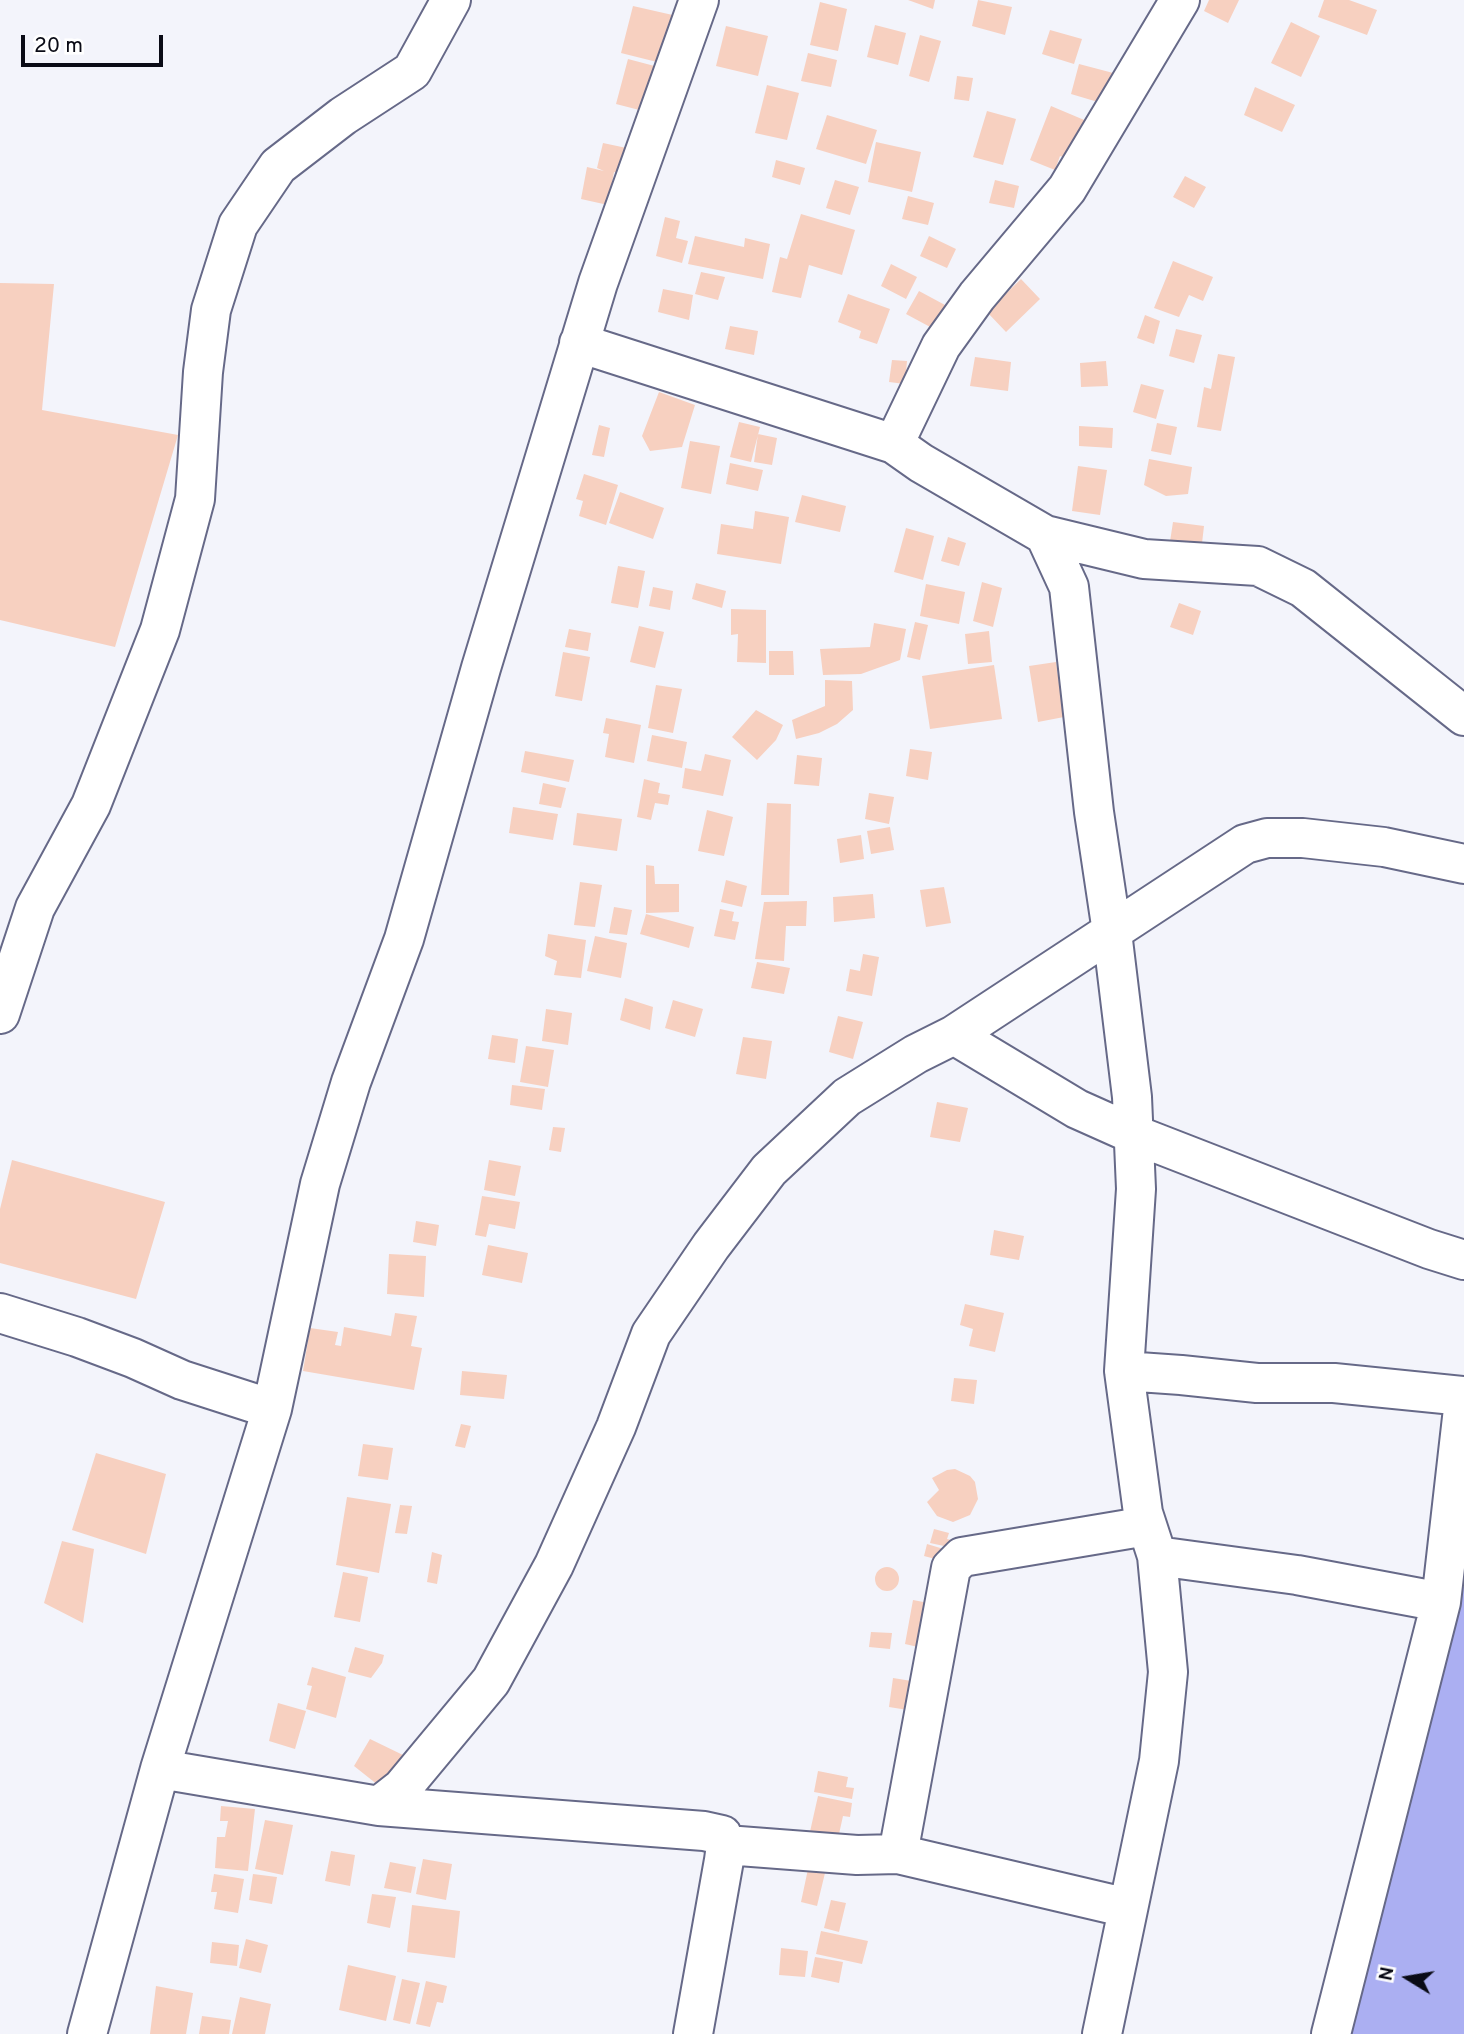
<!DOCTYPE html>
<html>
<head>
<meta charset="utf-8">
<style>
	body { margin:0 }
	#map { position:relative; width:1464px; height:2034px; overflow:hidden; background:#f3f4fb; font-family:Overpass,sans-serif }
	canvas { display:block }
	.north { position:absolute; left:1373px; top:1943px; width:70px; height:70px; -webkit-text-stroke:5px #fff; paint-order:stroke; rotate:281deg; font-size:19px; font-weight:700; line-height:28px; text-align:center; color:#0a0b16 }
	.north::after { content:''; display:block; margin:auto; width:24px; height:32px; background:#0a0b16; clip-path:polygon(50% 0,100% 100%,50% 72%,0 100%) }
	.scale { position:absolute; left:21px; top:35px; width:142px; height:32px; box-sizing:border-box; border:4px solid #0a0b16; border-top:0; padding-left:9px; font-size:21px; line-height:24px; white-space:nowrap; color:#0a0b16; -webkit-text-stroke:5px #fff; paint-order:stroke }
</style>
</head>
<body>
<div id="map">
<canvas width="1464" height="2034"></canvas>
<div class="north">N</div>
<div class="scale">20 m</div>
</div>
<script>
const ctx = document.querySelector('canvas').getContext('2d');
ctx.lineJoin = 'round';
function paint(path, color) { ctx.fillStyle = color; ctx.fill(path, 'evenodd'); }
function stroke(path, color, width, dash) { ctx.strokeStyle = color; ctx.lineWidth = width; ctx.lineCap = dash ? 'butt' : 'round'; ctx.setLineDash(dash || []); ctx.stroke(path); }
const forest = new Path2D(`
	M1454,1586L1464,1587V2034H1339Z`);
const building = new Path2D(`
	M908,0H935L933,9Z
	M978,0L1012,7L1005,35L972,26Z
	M1209,0H1239L1228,23L1204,11Z
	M1324,0H1349L1377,10L1367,35L1318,17Z
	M820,2L847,9L838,51L810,45Z
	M633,6L677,16L665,64L621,53Z
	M1291,22L1320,36L1301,77L1271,63Z
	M875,25L906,33L898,65L867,57Z
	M726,26L768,36L758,76L716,66Z
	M1050,30L1082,39L1074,64L1042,54Z
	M920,35L941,41L929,82L909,76Z
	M808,53L837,60L831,87L801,81Z
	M628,59L662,68L651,113L616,104Z
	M1079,64L1117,74L1108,105L1071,94Z
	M957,76L973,78L969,101L954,99Z
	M767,85L799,93L787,140L755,133Z
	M1255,87L1295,105L1282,132L1244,115Z
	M1051,106L1089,122L1073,161L1060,156L1055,170L1030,160Z
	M987,111L1016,119L1003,165L973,157Z
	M827,115L877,130L866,164L816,149Z
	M876,142L921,152L912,192L868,182Z
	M603,143L636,150L630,176L614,172L608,205L581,199L587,167L604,171L597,168Z
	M776,160L805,168L800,185L772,177Z
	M1185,176L1206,187L1194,208L1173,197Z
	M835,180L859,187L850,215L826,208Z
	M995,180L1019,186L1014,208L989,203Z
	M908,196L934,203L928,225L902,219Z
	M801,214L855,230L842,275L809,265L801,298L772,292L780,257L787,259Z
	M665,217L680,221L676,238L688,241L682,263L656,256Z
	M695,236L744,247L745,238L770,244L763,279L688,264Z
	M929,236L956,249L947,268L920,256Z
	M1173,261L1213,277L1203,301L1189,295L1179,317L1154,308Z
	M891,264L917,277L906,299L881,286Z
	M701,272L725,277L718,300L695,294Z
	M1021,279L1040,299L1006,332L987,312Z
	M0,283L54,284L42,410L178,435L115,647L0,620Z
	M663,289L693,295L689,320L658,312Z
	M919,291L945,305L932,328L906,314Z
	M848,294L890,309L877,344L859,338L861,331L838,322Z
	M1145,315L1160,321L1154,344L1137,338Z
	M730,326L758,331L754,355L725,349Z
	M1176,329L1202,335L1194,363L1169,356Z
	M1218,354L1235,357L1221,431L1197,427L1204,387L1211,389Z
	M975,357L1011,362L1008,391L970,386Z
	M892,360L907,361L905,384L889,382Z
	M1106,361L1108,386L1081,387L1080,363Z
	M1141,384L1164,390L1156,419L1133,412Z
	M659,392L695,405L682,447L650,451L642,436Z
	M739,422L760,427L751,462L730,457Z
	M1157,423L1177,427L1171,455L1151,451Z
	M599,425L610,428L604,457L592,455Z
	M1079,426L1113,428L1112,448L1079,446Z
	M758,434L777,438L772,465L754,462Z
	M690,441L720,446L711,494L681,488Z
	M1149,459L1192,467L1188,494L1166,496L1144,485Z
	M730,463L763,470L758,491L726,484Z
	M1078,466L1107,470L1100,515L1072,511Z
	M584,474L618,485L606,525L579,516L583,501L576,499Z
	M620,492L664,508L653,539L609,523Z
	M802,495L846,506L840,532L795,522Z
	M755,511L789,517L781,564L717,554L721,524L753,529Z
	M1173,522L1204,526L1201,552L1169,548Z
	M906,528L934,536L923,580L894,572Z
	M948,537L966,543L959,566L941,561Z
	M618,566L645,571L638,608L611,603Z
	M982,582L1002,588L993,627L973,621Z
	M696,583L726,591L722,608L692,599Z
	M926,584L965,592L959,624L920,616Z
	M653,587L673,591L670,610L649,606Z
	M1179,603L1201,611L1193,635L1170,627Z
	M731,609L766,610V663L737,662L738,634L731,635Z
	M915,622L928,625L920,660L907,657Z
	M874,623L906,629L900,660L861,674L823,675L820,649L870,647Z
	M639,626L664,632L655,668L630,662Z
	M569,629L591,633L588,651L565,647Z
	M989,631L992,662L968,664L965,634Z
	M769,651H793L794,675H769Z
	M563,652L590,657L582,701L555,696Z
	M1056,662L1064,717L1038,722L1029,666Z
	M994,665L1002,719L930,729L922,676Z
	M825,680L852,681L853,710L837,724L819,733L796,739L792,720L825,706Z
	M656,685L682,689L673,733L648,728Z
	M756,710L783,725L776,740L757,760L732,737Z
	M606,718L641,725L634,763L605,757L609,734L603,733Z
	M652,735L687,742L682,768L647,761Z
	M910,749L932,752L928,780L906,776Z
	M525,751L574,760L569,782L521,772Z
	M705,754L731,760L723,796L682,788L685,768L701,771Z
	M797,755L822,758L819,786L794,784Z
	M644,779L660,783L658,793L670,795L668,805L655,803L651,820L637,817Z
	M543,783L566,788L561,808L539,804Z
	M869,793L894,797L889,824L865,819Z
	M767,803L791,804L789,895H761Z
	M513,807L558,814L553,840L509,833Z
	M707,810L733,817L724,856L698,851Z
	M577,813L622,819L617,851L573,845Z
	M890,827L894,850L871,854L867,831Z
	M861,835L864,859L840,863L837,839Z
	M646,865L654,866L655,884H679V912L646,913Z
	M726,880L747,886L742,907L721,902Z
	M580,882L602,885L595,927L574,925Z
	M944,887L951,923L926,927L920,890Z
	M873,894L875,918L834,922L833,897Z
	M807,901L806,926H786L784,961L755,959L764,902Z
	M614,907L632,910L627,935L609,933Z
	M720,909L734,912L732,921L739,922L735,940L714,936Z
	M646,914L694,927L689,948L640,934Z
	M548,934L586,940L581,978L554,975L557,961L545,956Z
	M595,936L627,943L621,978L587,971Z
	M863,954L879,957L872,996L846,991L850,969L860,971Z
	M757,962L790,968L784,994L751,988Z
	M625,998L653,1007L650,1030L620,1020Z
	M673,1000L703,1009L695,1037L665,1028Z
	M546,1009L572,1013L568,1045L542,1041Z
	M838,1016L863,1022L853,1059L829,1052Z
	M492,1035L518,1039L515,1063L488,1059Z
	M743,1037L772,1041L766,1079L736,1074Z
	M526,1046L554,1050L548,1087L520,1082Z
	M512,1085L545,1089L542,1110L510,1105Z
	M937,1102L968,1108L960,1142L930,1137Z
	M553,1127L565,1128L561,1152L549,1150Z
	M12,1160L165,1202L136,1299L0,1263V1209Z
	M489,1160L521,1166L515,1196L484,1190Z
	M482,1196L520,1202L515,1229L489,1224L486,1237L475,1235Z
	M416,1221L439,1225L436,1246L413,1242Z
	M994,1230L1024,1236L1019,1260L990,1255Z
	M488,1245L528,1253L522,1283L482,1275Z
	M389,1254L426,1256L424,1297L387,1294Z
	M965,1304L1004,1313L995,1352L969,1346L973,1329L960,1325Z
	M395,1313L417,1316L411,1346L422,1348L414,1390L303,1371L310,1328L338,1332L335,1345L341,1346L344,1327L391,1336Z
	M462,1371L507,1375L504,1399L460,1395Z
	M954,1378L977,1380L974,1404L951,1401Z
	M461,1424L471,1426L465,1448L455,1446Z
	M363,1444L393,1448L388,1480L358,1476Z
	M96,1453L166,1474L146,1554L72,1530Z
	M955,1469L970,1476L975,1482L978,1499L970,1515L953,1522L937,1516L927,1502L939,1490L932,1478L947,1470Z
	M347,1497L391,1504L379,1573L336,1565Z
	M400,1505L412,1506L407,1534L395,1533Z
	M934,1529L949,1533L947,1539L960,1542L958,1549L930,1543Z
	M62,1541L94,1549L83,1623L44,1603Z
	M927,1544L957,1553L954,1564L924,1556Z
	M432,1552L442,1555L437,1584L427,1582Z
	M875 1579a12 12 0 1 1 24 0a12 12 0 1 1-24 0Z
	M343,1572L368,1577L360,1622L334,1617Z
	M913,1600L939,1605L931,1650L905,1644Z
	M871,1632L892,1633L890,1649L869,1647Z
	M355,1647L384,1655L382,1663L371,1678L348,1672Z
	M312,1667L346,1677L336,1718L306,1709L312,1686L307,1685Z
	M893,1678L924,1683L920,1712L889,1707Z
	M278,1703L306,1711L295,1749L269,1741Z
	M370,1739L403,1755L402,1779L383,1789L354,1766Z
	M818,1771L848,1777L846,1787L854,1788L852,1799L814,1792Z
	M818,1796L852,1803L850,1817L843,1816L835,1852L807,1845Z
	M221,1806L255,1809L248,1871L215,1868L217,1837H225L228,1821H220Z
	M265,1820L293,1825L283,1875L255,1869Z
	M331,1851L355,1855L350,1886L325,1881Z
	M423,1859L452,1864L446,1900L416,1894Z
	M390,1862L416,1867L411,1893L384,1888Z
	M808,1869L825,1873L817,1906L801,1902Z
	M214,1874L244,1879L238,1913L214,1909L217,1892H211Z
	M253,1874L277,1877L272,1904L249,1900Z
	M372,1894L396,1897L390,1928L367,1923Z
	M831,1900L846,1903L839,1932L824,1928Z
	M412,1905L460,1911L455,1958L407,1952Z
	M821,1931L868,1941L862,1964L816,1954Z
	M246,1939L268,1945L261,1973L239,1968Z
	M212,1942L239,1945L237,1966L210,1963Z
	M781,1948L808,1951L805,1977L779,1975Z
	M815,1957L843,1962L839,1983L811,1977Z
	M348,1965L396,1976L386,2021L339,2010Z
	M402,1979L420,1983L410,2024L393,2020Z
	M426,1981L447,1986L443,2003L437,2002L430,2027L416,2024Z
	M156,1986L193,1993L186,2034H150Z
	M240,1997L271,2004L265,2034H232Z
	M202,2016L231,2020L229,2034H199Z`);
const minor = new Path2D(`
	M579,343L894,444L921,463L1045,535L1069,587L1094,812L1112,932L1132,1097L1136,1189L1124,1371L1143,1513L1157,1556L1168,1672L1159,1761L1102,2034
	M894,444L941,346L977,296L1067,189L1180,0
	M1045,535L1144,559L1258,566L1303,588L1464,716
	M0,1014L35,908L91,805L160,630L195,499L203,372L211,310L238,225L278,166L343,116L412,71L451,0
	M954,1035L1077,1109L1133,1134L1429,1249L1464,1260
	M0,1313L77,1337L133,1358L182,1380L272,1409
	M1124,1371L1181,1375L1257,1383H1334L1464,1396
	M1157,1556L1297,1575L1441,1602
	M160,1769L379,1806L402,1788L491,1681L554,1565L616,1427L651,1334L711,1246L769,1170L847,1097L916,1054L954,1035L1245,844L1267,838H1303L1384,847L1464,864
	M379,1806L704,1831L722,1835L726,1845L724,1860L693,2034
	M726,1845L857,1855L898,1854L1128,1908
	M898,1854L951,1568L962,1557L1147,1526
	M87,2034L160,1769L272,1409L320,1184L351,1082L404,939L481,668L598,283L699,0
	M1331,2034L1441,1602L1464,1400`);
paint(forest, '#abaff2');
paint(building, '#f7d0c0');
stroke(minor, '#666988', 42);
stroke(minor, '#fff', 38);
</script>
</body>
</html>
